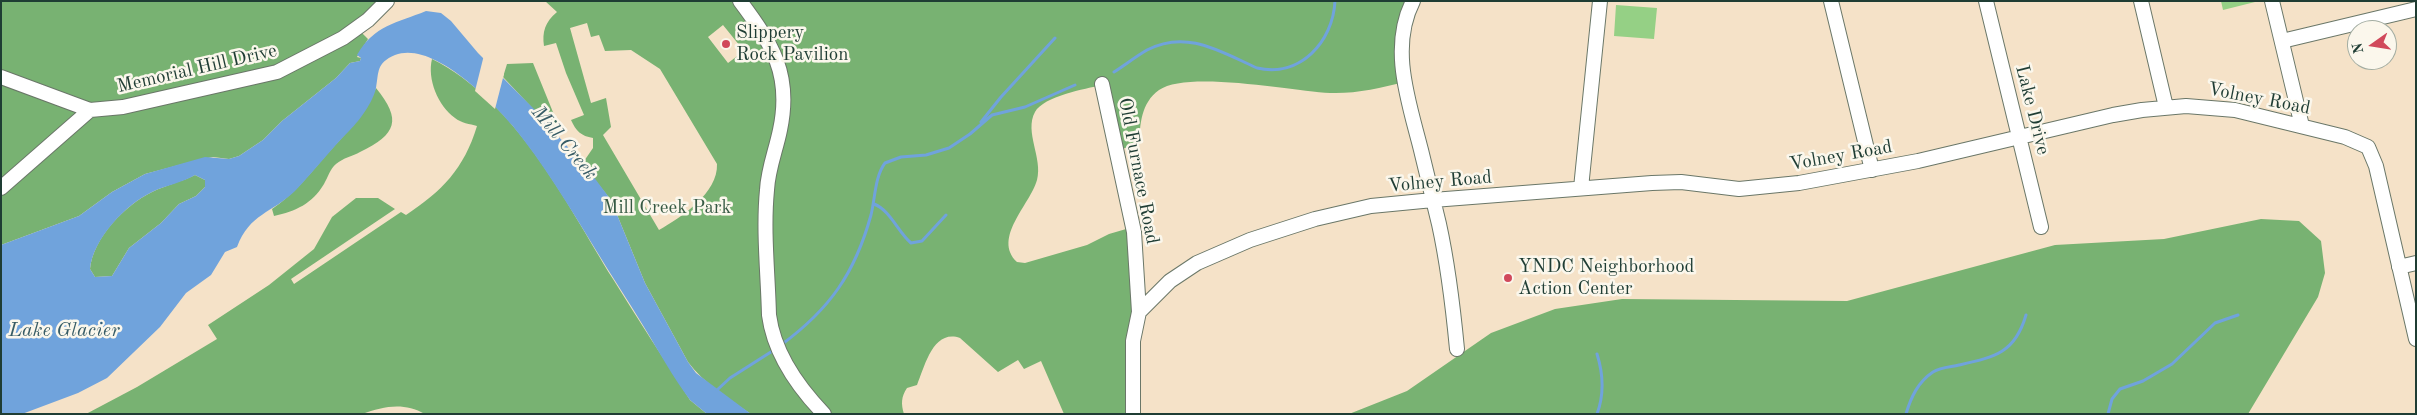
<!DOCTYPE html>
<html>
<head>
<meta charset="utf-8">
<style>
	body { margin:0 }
	#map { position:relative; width:2417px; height:415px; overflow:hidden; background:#f5e2c8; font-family:"Old Standard TT",serif }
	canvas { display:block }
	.frame { position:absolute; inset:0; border:2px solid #1f3d34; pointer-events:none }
	.north { position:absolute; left:2347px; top:20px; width:50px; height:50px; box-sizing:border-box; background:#fbf7ec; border:1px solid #a3ada2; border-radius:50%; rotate:257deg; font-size:14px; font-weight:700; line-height:20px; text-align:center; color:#1f3d34 }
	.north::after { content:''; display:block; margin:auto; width:18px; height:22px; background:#d1495b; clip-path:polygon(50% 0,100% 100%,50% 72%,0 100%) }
</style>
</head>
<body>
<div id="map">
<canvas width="2417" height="415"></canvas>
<div class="frame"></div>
<div class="north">N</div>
</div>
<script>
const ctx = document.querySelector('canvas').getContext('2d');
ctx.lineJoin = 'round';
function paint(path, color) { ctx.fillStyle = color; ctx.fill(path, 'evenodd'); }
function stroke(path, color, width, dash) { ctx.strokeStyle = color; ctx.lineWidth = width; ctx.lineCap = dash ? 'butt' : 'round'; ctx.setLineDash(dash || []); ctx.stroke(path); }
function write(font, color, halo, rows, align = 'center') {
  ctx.font = font + ' "Old Standard TT",serif'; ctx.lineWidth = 5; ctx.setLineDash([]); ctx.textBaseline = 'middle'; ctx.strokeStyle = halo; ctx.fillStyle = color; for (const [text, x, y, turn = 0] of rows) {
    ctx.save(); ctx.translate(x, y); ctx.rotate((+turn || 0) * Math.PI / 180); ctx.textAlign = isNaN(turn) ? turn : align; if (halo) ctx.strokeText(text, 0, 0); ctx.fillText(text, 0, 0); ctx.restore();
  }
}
const green = new Path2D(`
	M2221,1H2259L2223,10Z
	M1616,5L1657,8L1654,39L1614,36Z`);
const forest = new Path2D(`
	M1,1H387L358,29L368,39L357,57L361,58L360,61L350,63L336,78L282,121L263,140L239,156L229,159L213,157L198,160L145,174L112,192L79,216L1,245Z
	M545,1H1413L1408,13L1405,82C1380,88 1355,94 1330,93C1293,91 1187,70 1159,90C1141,103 1140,124 1139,145L1116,150L1102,85C1085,89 1044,96 1035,112C1024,132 1043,158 1037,180C1030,205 992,238 1017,262L1025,263L1087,245L1109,234L1133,227V414H1064L1041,361L1024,369L1018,360L998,372L960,338C933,329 925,366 917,385L907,388C901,397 901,404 904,414H751C728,399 704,383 688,362L645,283L611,200L582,164L593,148V138C581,136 576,131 571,120L584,115L566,73L556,43L544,46C542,32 545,22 557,12ZM587,23L591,37L599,35L605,51L631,50L660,69L717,164C718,193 682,217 659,230L603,135L611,127L606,98L591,103L570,28ZM723,25L744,51L728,63L708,37Z
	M432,59C516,101 565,201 613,279C638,320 665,360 690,400L707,414H425C404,402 384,406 362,414H86L137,387L217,339L208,325L269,285L314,249L332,217L356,198H378L395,209L291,279L294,284L401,212L406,215C442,191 464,169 477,126C470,124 461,123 455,118C438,106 427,79 432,59Z
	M533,63L559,127L552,129L503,77L507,64Z
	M376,88C402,120 397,134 360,152C353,156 343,158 336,164C330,169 328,177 324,184C312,204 296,211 274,216L272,209C293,195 309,175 326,155C345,134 365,115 376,88Z
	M195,175L205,180V187L196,196L179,204L161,223L129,248L112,276L95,277L90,269C93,238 125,205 152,192C166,185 181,182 195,175Z
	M2261,219L2299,221L2321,241L2325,273L2318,297L2248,414H1349L1407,391L1491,333L1555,309L1622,299L1847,301L2055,245L2164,239Z`);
const water = new Path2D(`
	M426,11L441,13L451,21L478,53L535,110L590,172L611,200L645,283L688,362L696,373L751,414H707L690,400C673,377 659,352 644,327C628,300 610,274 594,247C569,206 543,163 512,125C491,100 432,40 395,55C376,63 379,72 376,88C373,102 360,120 350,130C331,149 314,171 295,191C271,214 250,213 237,247L225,252L211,275L186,293L160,327L107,378L78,393L22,414H1V245L79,216L112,192L145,174L205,157L229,159L239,156L263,140L282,121L336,78L350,63L360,61L361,58L357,55C374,25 397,23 426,11ZM195,175L205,180V187L196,196L179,204L161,223L129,248L112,276L95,277L90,269C93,239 125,205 152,192C166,185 182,183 195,175Z`);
const pier = new Path2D(`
	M484,55L504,74L495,109L475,91Z`);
const stream = new Path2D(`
	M1114,72C1125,65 1135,57 1147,50C1187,29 1221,52 1257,68C1300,78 1333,42 1335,1
	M981,122L1001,97L1055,38
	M874,204C890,210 898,232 911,243L922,241L946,215
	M781,345C830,309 855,273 871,215C875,199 875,176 885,163L901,157L926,155L949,148L970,134L992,115L1025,107L1075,85
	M717,390L730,378L774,350
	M1597,414C1604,395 1603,373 1597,354
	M1906,414C1911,397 1918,382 1933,372C1941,367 1951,367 1959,365C1995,357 2015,353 2026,315
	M2108,414L2112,399L2120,389L2143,381L2172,364L2215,323L2238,315`);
const minor = new Path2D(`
	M740,1C772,44 792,74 780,130C776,150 768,169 767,190C763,231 768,274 769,315C774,353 798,387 824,414
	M1413,1C1389,48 1409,102 1421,150C1427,174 1433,199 1439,224C1448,265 1453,307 1457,349
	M1831,1L1872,170
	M1986,1L2041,227
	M2141,1L2166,107
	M2272,1L2302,126
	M2282,41L2416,9
	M1,77L90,110L123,107L277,72L343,38L368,20L387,1
	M1102,84L1134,232L1139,312L1133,341V414
	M1,188L90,110
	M1581,188L1600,1
	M2399,267L2416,263
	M1139,312L1170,281L1197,263L1250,240L1315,219L1371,206L1433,200L1652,183L1681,182L1739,189L1799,183L1918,161L2113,115L2142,110L2186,106L2235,110L2345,137L2368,147L2376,166L2416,339`);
const markers = [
	[726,44,5,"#d1495b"],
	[1508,278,5,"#d1495b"]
];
const poiNames = [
	["Slippery",736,33],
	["Rock Pavilion",736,55],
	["YNDC Neighborhood",1518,267],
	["Action Center",1518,289]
];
const streetNames = [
	["Memorial Hill Drive",197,69,-13],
	["Volney Road",2259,99,11],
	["Lake Drive",2032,110,76],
	["Volney Road",1841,156,-10],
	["Old Furnace Road",1138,171,79],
	["Volney Road",1440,182,-5]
];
const parkNames = [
	["Mill Creek Park",667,208]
];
const waterNames = [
	["Mill Creek",564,143,50],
	["Lake Glacier",64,331]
];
paint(green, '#95d085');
paint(forest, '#78b272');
paint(water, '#70a3dc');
paint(pier, '#f5e2c8');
stroke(stream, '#70a3dc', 3);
stroke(minor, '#6a7768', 16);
stroke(minor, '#fff', 14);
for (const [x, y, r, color] of markers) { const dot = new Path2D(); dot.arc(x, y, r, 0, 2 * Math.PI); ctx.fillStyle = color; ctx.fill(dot); stroke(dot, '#fbf7ec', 2); }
write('19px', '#1f3d34', '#fbf7ec', poiNames, 'left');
write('19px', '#1f3d34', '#fbf7ec', streetNames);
write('19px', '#375a44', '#fbf7ec', parkNames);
write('italic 20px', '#375c66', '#fbf7ec', waterNames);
</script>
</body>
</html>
